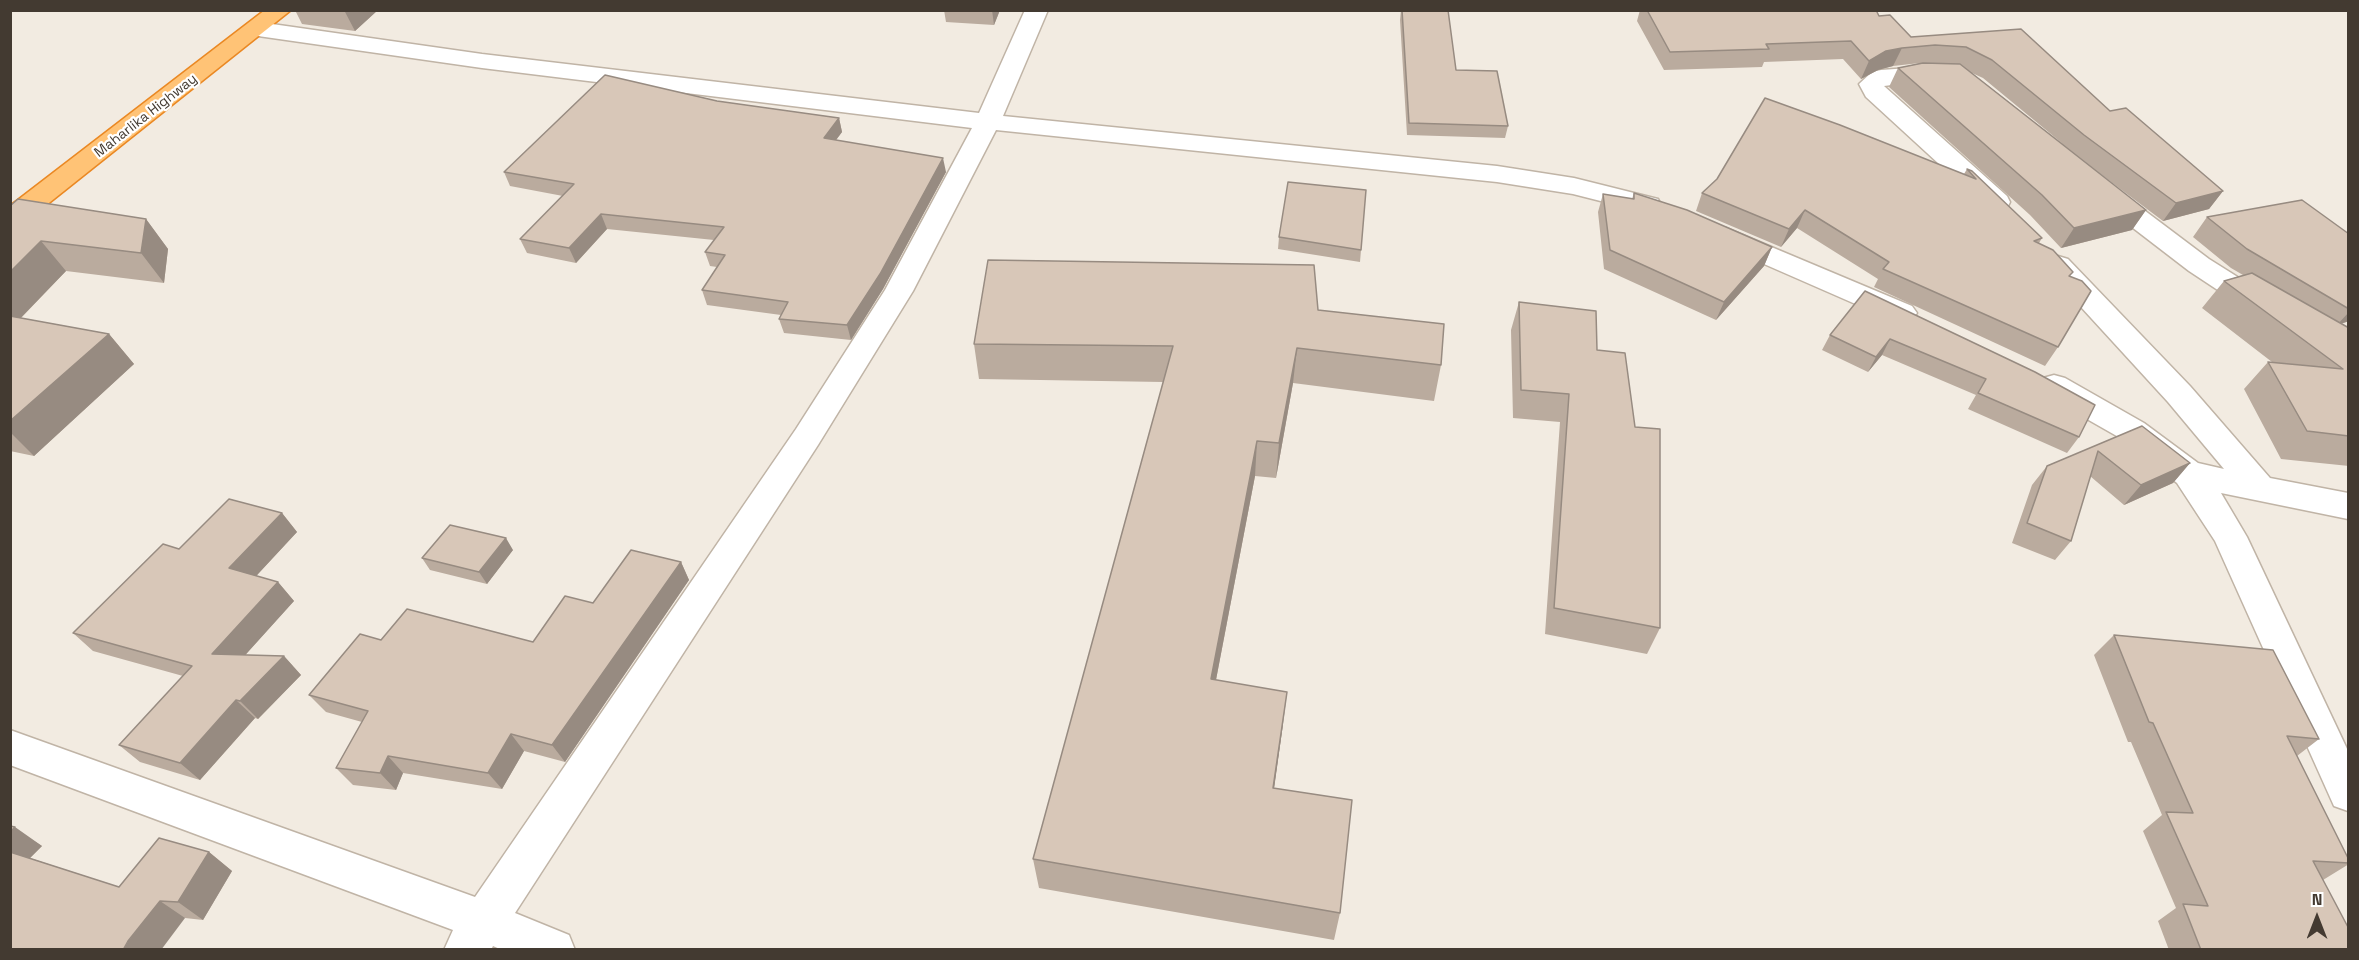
<!DOCTYPE html>
<html>
<head>
<meta charset="utf-8">
<style>
	body { margin:0 }
	#map { position:relative; width:2359px; height:960px; overflow:hidden; background:#f2ebe1; font-family:"Space Grotesk",sans-serif }
	canvas { display:block }
	.frame { position:absolute; inset:0; border:12px solid #433a31; pointer-events:none }
	.north { position:absolute; left:2287px; top:888px; width:60px; height:60px; -webkit-text-stroke:4px #fff; paint-order:stroke; rotate:0deg; font-size:16px; font-weight:700; line-height:24px; text-align:center; color:#433a31 }
	.north::after { content:''; display:block; margin:auto; width:21px; height:27px; background:#433a31; clip-path:polygon(50% 0,100% 100%,50% 72%,0 100%) }
</style>
</head>
<body>
<div id="map">
<canvas width="2359" height="960"></canvas>
<div class="frame"></div>
<div class="north">N</div>
</div>
<script>
const ctx = document.querySelector('canvas').getContext('2d');
ctx.lineJoin = 'round';
function stroke(path, color, width, dash) { ctx.strokeStyle = color; ctx.lineWidth = width; ctx.lineCap = dash ? 'butt' : 'round'; ctx.setLineDash(dash || []); ctx.stroke(path); }
function paint(path, color) { ctx.fillStyle = color; ctx.fill(path, 'evenodd'); }
function write(font, color, halo, rows, align = 'center') {
  ctx.font = font + ' "Space Grotesk",sans-serif'; ctx.lineWidth = 4.5; ctx.setLineDash([]); ctx.textBaseline = 'middle'; ctx.strokeStyle = halo; ctx.fillStyle = color; for (const [text, x, y, turn = 0] of rows) {
    ctx.save(); ctx.translate(x, y); ctx.rotate((+turn || 0) * Math.PI / 180); ctx.textAlign = isNaN(turn) ? turn : align; if (halo) ctx.strokeText(text, 0, 0); ctx.fillText(text, 0, 0); ctx.restore();
  }
}
const minor = new Path2D(`
	M1025,10H1048L1003,116L1497,166L1574,178L1658,199L1661,205L1658,211L1648,213L1573,194L1497,182L996,130L913,291L818,445L515,913L569,935L575,950H502L493,946L491,950H444L453,930L10,765V730L475,897L796,429L885,290L972,128L482,68L258,36L250,34L246,29L250,24L258,22L482,54L979,113Z
	M1937,66L1946,68L1949,73L1946,78L1884,86L2007,196L2010,202L2007,208L1997,210L1987,208L1866,97L1859,84L1872,72L1881,70Z
	M2103,184L2112,186L2209,259L2271,298L2276,305L2271,312L2261,315L2251,312L2189,271L2094,198L2090,192L2094,186Z
	M1726,228L1912,306L1917,313L1912,320L1902,323L1892,320L1716,243L1712,237L1716,231Z
	M2058,256L2068,259L2190,386L2270,478L2348,493V519L2221,493L2247,537L2348,751V811L2334,806L2215,541L2177,483L2122,439L2043,394L2039,386L2043,378L2054,375L2065,378L2144,423L2198,463L2224,469L2168,402L2048,271L2044,265L2048,259Z`);
const trunk = new Path2D(`
	M265,10H291L20,226L10,228V206Z`);
const wall = new Path2D(`
	M295,10H378L355,31L302,24Z
	M944,10H1000L994,25L946,22Z
	M1401,10H1448L1456,70L1508,126L1505,138L1407,135L1400,20Z
	M1640,10H1876L1879,16L1911,37L2021,29L2110,111L2223,191L2209,209L2163,221L2087,164L2146,210L2132,230L2061,248L2030,215L1889,87L1898,68L1920,63L1893,66L1878,70L1861,79L1843,59L1764,62L1762,67L1664,70L1637,21ZM1972,73L1983,78L2063,144Z
	M717,101L839,118L842,132L836,140L946,172L883,289L851,340L784,333L779,319L781,315L707,305L702,290L717,267L710,266L705,252L714,240L607,229L576,263L527,253L520,239L563,196L510,186L504,172Z
	M1967,169L2042,238L2039,243L2070,276L2058,347L2045,366L1874,287L1878,279L1797,228L1781,247L1696,211L1702,193L1964,174Z
	M1634,193L1772,247L1764,266L1716,320L1604,269L1598,212L1603,194L1632,199Z
	M10,206L146,219L168,249L164,283L66,271L21,318L109,334L134,364L34,456L10,451Z
	M2207,217L2349,234V321L2341,324L2349,328V466L2281,459L2244,389L2268,362H2272L2202,308L2224,281L2243,275L2231,268L2193,237Z
	M1279,237L1361,250L1360,262L1278,249Z
	M1865,291L2079,437L2067,453L1968,409L1976,395L1882,355L1868,372L1822,350L1830,335Z
	M1519,302L1597,350L1660,628L1647,654L1545,634L1560,422L1513,418L1511,330Z
	M1318,310L1441,365L1434,401L1293,383L1276,478L1255,476L1216,680L1283,724L1274,788L1340,913L1334,940L1039,888L1033,859L1163,382L979,379L974,344Z
	M2142,426L2190,463L2173,483L2124,505L2090,476L2071,541L2055,560L2012,543L2032,485L2047,466Z
	M282,513L297,532L256,576L278,582L294,601L245,655L284,656L301,675L258,719L255,718L200,780L140,762L119,745L183,676L93,651L73,633L179,549Z
	M513,550L487,584L430,570L422,558Z
	M681,562L689,580L565,762L524,751L502,789L403,773L396,790L353,785L336,768L362,722L326,712L309,695L381,640L533,642L593,603Z
	M2114,635L2319,739L2297,756L2349,860V864L2323,880L2349,950H2169L2158,921L2176,908L2143,831L2162,815L2131,742H2128L2094,655Z
	M10,826L42,846L30,858L119,887L209,852L232,871L203,920L185,918L10,950Z`);
const shadedWall = new Path2D(`
	M344,10H378L355,31Z
	M992,10H1000L994,25Z
	M1902,48L1893,66L1878,70L1861,79L1869,61L1886,51Z
	M839,118L842,132L827,152L824,138Z
	M943,158L946,172L883,289L851,340L847,325Z
	M2223,191L2209,209L2163,221L2176,203Z
	M1805,210L1797,228L1781,247L1789,229Z
	M2146,210L2132,230L2061,248L2074,228Z
	M601,214L607,229L576,263L569,248Z
	M146,219L168,249L164,283L141,253Z
	M41,241L66,271L10,329V272Z
	M1772,247L1764,266L1716,320L1724,302Z
	M2349,312V321L2337,325Z
	M109,334L134,364L34,456L10,432V421Z
	M1890,339L1882,355L1868,372L1876,357Z
	M1297,348L1293,383L1276,478L1279,443Z
	M1257,441L1255,476L1210,711L1211,679Z
	M2190,463L2173,483L2124,505L2141,485Z
	M282,513L297,532L246,587L229,568Z
	M506,538L513,550L487,584L479,572Z
	M681,562L689,580L565,762L552,745Z
	M278,582L294,601L230,672L212,654Z
	M284,656L301,675L258,719L240,701Z
	M1287,692L1283,724L1270,818L1273,788Z
	M236,700L255,718L200,780L180,763Z
	M511,734L524,751L502,789L488,773Z
	M388,756L403,773L396,790L380,773Z
	M15,827L42,846L23,865L10,857V832Z
	M209,852L232,871L203,920L178,902Z
	M160,901L185,918L161,950H123L128,941Z`);
const building = new Path2D(`
	M1402,10H1448L1456,70L1497,71L1508,126L1409,123Z
	M1647,10H1876L1879,16L1890,15L1911,37L2021,29L2110,111L2126,108L2223,191L2176,203L2084,135L1992,60L1966,47L1935,45L1902,48L1886,51L1869,61L1851,41L1766,44L1769,49L1670,52Z
	M1923,63L1960,64L2146,210L2074,228L2042,195L1898,68Z
	M605,75L717,101L839,118L824,138L943,158L880,274L847,325L779,319L788,302L702,290L725,255L705,252L724,227L601,214L569,248L520,239L574,184L504,172Z
	M1765,98L1840,125L1976,179L1967,169L1972,171L2042,238L2034,241L2053,250L2073,272L2069,276L2082,281L2091,291L2058,347L1883,269L1889,262L1805,210L1789,229L1702,193L1717,179Z
	M1288,182L1366,190L1361,250L1279,237Z
	M1634,193L1687,210L1772,247L1724,302L1610,250L1603,194L1634,199Z
	M18,199L146,219L141,253L41,241L10,272V206Z
	M2302,200L2349,234V309L2247,249L2207,217Z
	M988,260L1314,265L1318,310L1444,324L1441,365L1297,348L1279,443L1257,441L1211,679L1287,692L1273,788L1352,800L1340,913L1033,859L1173,346L974,344Z
	M2252,273L2349,328V436L2307,431L2268,362L2343,369L2224,281Z
	M1865,291L2035,372L2095,405L2079,437L1978,393L1986,379L1890,339L1876,357L1830,335Z
	M1519,302L1596,311L1597,350L1625,353L1635,427L1660,429V628L1554,608L1569,394L1521,390Z
	M10,316L109,334L10,421Z
	M2142,426L2190,463L2141,485L2098,451L2071,541L2027,523L2047,466Z
	M229,499L282,513L229,568L278,582L212,654L284,656L240,701L236,700L180,763L119,745L192,666L73,633L163,544L179,549Z
	M450,525L506,538L479,572L422,558Z
	M631,550L681,562L552,745L511,734L488,773L388,756L380,773L336,768L368,711L309,695L360,634L381,640L407,609L533,642L565,596L593,603Z
	M2114,635L2273,650L2319,739L2287,736L2349,860V863L2313,861L2349,929V950H2201L2183,904L2208,906L2166,812L2193,813L2153,723L2149,722Z
	M10,826L15,827L10,832Z
	M159,838L209,852L178,902L160,901L128,941L123,950H10V852L119,887Z`);
const farStreetnames = [
	["Maharlika Highway",146,116,-38]
];
stroke(minor, '#c0b4a6', 3);
stroke(trunk, '#ea8823', 3);
paint(minor, '#fff');
paint(trunk, '#ffc376');
paint(wall, '#baab9e');
paint(shadedWall, '#978b81');
paint(building, '#d8c7b8');
stroke(building, '#978b81', 1.5);
write('14px', '#433a31', '#fff', farStreetnames);
</script>
</body>
</html>
